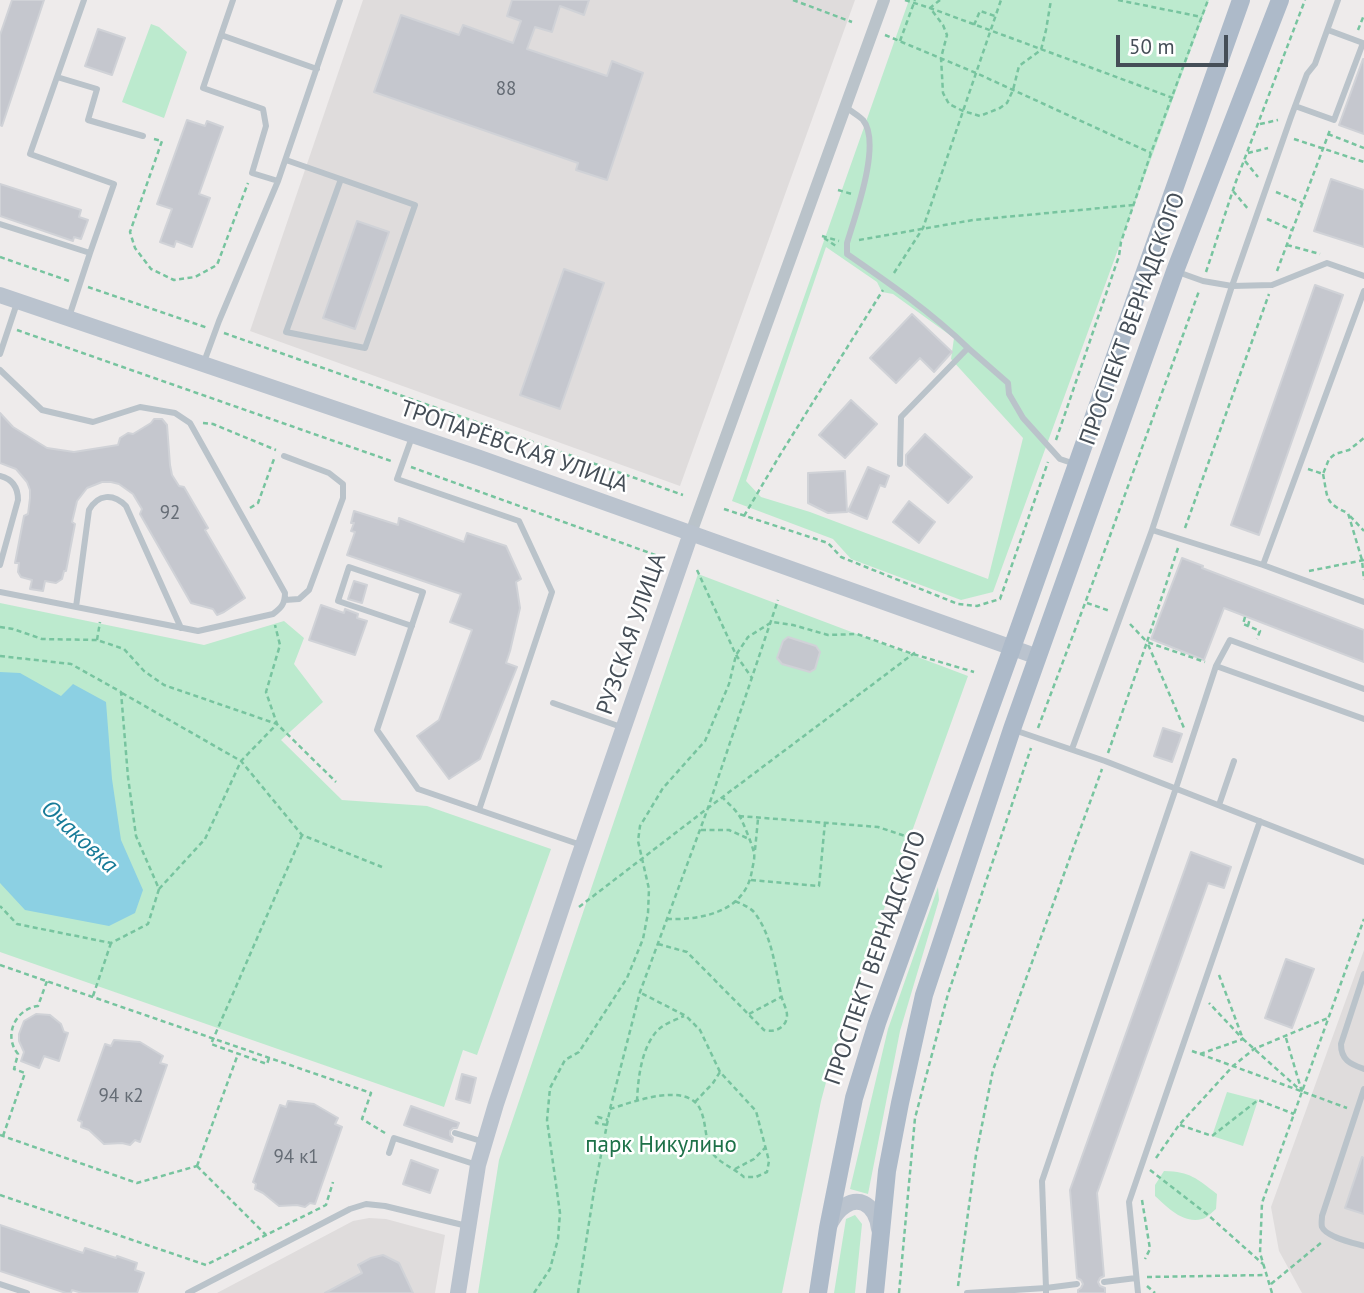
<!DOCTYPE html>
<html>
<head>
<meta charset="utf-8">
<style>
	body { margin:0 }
	#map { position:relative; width:1364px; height:1293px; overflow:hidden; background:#eeebeb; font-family:"PT Sans",sans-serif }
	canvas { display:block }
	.scale { position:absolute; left:1116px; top:35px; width:112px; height:32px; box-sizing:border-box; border:4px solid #454e57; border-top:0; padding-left:9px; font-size:21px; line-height:24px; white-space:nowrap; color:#454e57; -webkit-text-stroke:5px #fff; paint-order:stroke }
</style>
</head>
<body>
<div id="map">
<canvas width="1364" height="1293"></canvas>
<div class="scale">50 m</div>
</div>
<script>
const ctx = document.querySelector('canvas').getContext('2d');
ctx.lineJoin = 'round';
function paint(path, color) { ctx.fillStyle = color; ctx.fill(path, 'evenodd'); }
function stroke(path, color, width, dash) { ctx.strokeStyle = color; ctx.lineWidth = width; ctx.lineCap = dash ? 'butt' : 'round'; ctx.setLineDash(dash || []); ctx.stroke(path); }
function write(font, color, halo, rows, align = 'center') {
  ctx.font = font + ' "PT Sans",sans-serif'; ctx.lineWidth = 5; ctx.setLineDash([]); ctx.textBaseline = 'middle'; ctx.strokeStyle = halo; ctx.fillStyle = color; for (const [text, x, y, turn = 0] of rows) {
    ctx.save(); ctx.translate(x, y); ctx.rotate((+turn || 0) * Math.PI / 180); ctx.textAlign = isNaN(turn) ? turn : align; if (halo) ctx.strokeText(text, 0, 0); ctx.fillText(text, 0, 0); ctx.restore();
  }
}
const education = new Path2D(`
	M363,0H855L680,486L250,331Z
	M1364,950V1293H1302L1279,1251L1271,1207Z
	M369,1218L386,1219L445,1235L435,1293H217L353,1221Z`);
const green = new Path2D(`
	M909,0H1209L993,592L961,600L851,559L833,539L732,501ZM826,247L877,282L882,292L893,294L954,338L951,359L1023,438L988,579L810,512L761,497L746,481Z
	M151,24L159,27L187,52L164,118L122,102Z
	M698,574L968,676L839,1034L821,1101L782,1293H478L499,1160Z
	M0,603L204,645L284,621L304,638L294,664L323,702L281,740L342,800L427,806L551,849L477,1055L463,1050L444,1107L0,952Z
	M938,887L939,900L900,1031L868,1194L850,1189L888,1029Z
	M1227,1092L1258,1100L1243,1146L1212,1136Z
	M1164,1171C1191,1172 1196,1178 1217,1194L1216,1209C1212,1212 1207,1218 1202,1219C1183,1224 1167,1207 1155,1196V1185Z
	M855,1215L862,1224L855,1293H834L846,1219Z`);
const water = new Path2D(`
	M0,672L20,673L61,696L73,684L106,702L112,779L121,840L143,890L135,913L109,926L25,910L0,883Z`);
const building = new Path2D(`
	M12,0H44L2,126L0,125V35Z
	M512,0H589L584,15L560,6L552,32L535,27L527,49L607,76L612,61L643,73L607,180L576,170L578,163L374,92L401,15L459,35L463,25L513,43L521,21L507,16Z
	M98,29L125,38L112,75L85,66Z
	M1363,59H1364V134L1339,125Z
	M187,120L205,126L207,121L223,127L199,194L210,198L192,247L176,241L174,247L160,242L172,209L157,204Z
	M1331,179L1364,190V247L1314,231Z
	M0,184L81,210L79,217L88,220L81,239L74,237L73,241L0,216Z
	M357,221L389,232L355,329L323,318Z
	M564,269L604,283L560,409L520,395Z
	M1315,285L1343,295L1259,535L1231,525Z
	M912,314L952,352L934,372L920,358L896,383L870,358Z
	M851,400L877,424L845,458L819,435Z
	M0,413L13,427L47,448L74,452L118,445L120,438L128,433L133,434L151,423L154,419H162L167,425L170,465L172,475L179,486L184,487L208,528L205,530L245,598L224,612L217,615L213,609L191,603L140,514L142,509L133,494L119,484L111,482H102L87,488L77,501L72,522L75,524L66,571H64L62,579L56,583L45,581L43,591L30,589L32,580L21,577L18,572L19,563H15L24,516L28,514L30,498V490L27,482L16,469L0,463Z
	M925,434L972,477L948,503L906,465V455Z
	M868,467L889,476L885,487L880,485L867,519L848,511Z
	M845,471L847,512L828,513L808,503V473Z
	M909,501L935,522L919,543L893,522Z
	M354,511L398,525L399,518L464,542L467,533L506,546L521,579L516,582L520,608L510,651L506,663L517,667L480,759L449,779L417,736L439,720L472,630L450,622L461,594L347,555L355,532L351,531L354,523H351Z
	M1182,558L1203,566L1202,568L1364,630V662L1224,608L1204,660L1151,639Z
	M354,581L367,585L362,603L348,599Z
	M321,605L344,613L345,609L358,614L357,618L367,621L355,655L309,640Z
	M788,637L816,646L820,652L815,669L810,672L782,664L777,658L783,641Z
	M1163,728L1182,734L1172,762L1154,756Z
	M1191,852L1231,867L1224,888L1208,883L1097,1193L1104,1276L1100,1278L1098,1282L1100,1286L1105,1288V1293H1078V1290L1081,1288L1083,1284L1081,1280L1077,1278L1070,1190Z
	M1286,959L1314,969L1292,1028L1265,1018Z
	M36,1014L50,1015L61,1024L64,1032L68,1033L59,1061L44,1056L39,1068L21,1061L24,1052L19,1041V1034L24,1021Z
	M114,1040L140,1042L163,1056L160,1063L167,1065L140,1142L135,1140L130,1145L122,1143L104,1144L89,1130L81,1127L82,1122L78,1120L105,1044L111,1046Z
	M462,1074L476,1078L470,1103L456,1099Z
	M288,1101L314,1104L338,1118L335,1124L342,1127L315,1204L310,1203L305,1207L297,1205L279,1206L263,1193L255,1189L256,1184L253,1182L280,1105L286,1107Z
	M411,1106L459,1123L457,1128H453L450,1131V1135L453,1138L452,1142L404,1125Z
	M1362,1157L1364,1158V1214L1345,1208Z
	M411,1160L438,1170L430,1193L403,1184Z
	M0,1225L83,1253L85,1248L116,1258L117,1256L137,1263L135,1270L144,1273L137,1293H82L72,1290L71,1293H66L0,1271Z
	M383,1255L399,1263L413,1293H325L362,1273L358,1265L371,1258Z`);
const path = new Path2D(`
	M793,0L852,22
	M905,0L930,8L1173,98
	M940,0L930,8L943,25L947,35L941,58L943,93L949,104L963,111L980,116L1000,108L1007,103L1013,90L1019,66L1041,50L1046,30L1051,0
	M1118,0L1202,17
	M974,25L980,11L995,16
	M1358,30L1364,15
	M885,35L976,73L1151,153
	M900,41L915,0
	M1260,124L1278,120
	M1328,134L1364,148
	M154,139L162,141L130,232L135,248L151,269L174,280L195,277L217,265L248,183
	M1294,139L1364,162
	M1248,153L1268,148
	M1245,161L1258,177
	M838,190L852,194
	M1233,191L1249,210
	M1276,192L1302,203
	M1267,219L1292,230
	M822,236L839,241
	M824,238L836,246
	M859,240L973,220L1133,205
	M1287,245L1320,254
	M0,257L72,282
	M1277,271L1330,130
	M1206,272L1235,184L1305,0
	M894,273L923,228L1001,0
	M88,287L208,328
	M17,330L391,461
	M224,333L683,495
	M203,423L213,424L276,450
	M1056,440L1119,256L1121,242L1151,153L1208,0
	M411,467L661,557
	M1308,469L1323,474L1329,459L1335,454L1349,450L1364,438
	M1323,474C1328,498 1324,503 1348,513L1362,560L1364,580
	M250,508L258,503L274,459
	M724,509L828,543L841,557L958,604L977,606L1000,599L1048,462
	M744,516L780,455L883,290
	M1350,516L1364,531
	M1185,528L1269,294
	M1178,548L1147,642L1184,728
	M697,570L736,655L752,678
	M1309,571L1364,560
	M1087,603L1110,611
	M1245,617L1243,624L1260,631L1257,639
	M1130,624L1147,642
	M1248,626L1250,618
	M0,627L13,629L42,639L97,640L124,649L144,671L164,685L277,724L336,782
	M97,640L100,622
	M0,656L71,664L121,692L128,777L136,836L159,889L148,924L111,943L17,924L0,906
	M122,693L241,761L302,835L382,867
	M1038,728L1099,566L1199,291
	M1108,753L1147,642L1205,662
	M739,816L878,827L914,839
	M701,830H729L749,839
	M755,850L758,819
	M751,880L819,886L825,822
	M159,889L205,839L241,761L277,724L266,692L280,645L275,625
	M579,907L708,808L917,651
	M667,919C702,920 746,912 752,870C753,865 755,858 754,853C753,847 744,824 740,817C736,810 728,803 722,797
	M658,944L687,952L764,1030C774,1033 787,1028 787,1015C787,1009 782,1001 781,994C775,967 772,935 754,912C749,907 742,904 735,901
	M0,965L371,1093L362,1119L385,1133
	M1219,975L1243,1039L1299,1089
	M93,996L111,943
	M749,1014L781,997
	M1286,1038L1302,1092
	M1192,1051L1347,1108
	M1200,1054L1243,1039L1209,1003
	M269,1058L267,1064L211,1044L302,835
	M637,1101C638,1079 641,1050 656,1032C663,1024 675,1020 684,1016
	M695,1102L713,1083L720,1072
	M610,1109C633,1102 689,1080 701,1111C706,1123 705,1137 710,1149C717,1163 733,1167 744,1177H756L767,1172L769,1161L756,1111L720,1072L700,1030L686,1016L641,993
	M607,1125L596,1123L598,1117L608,1120
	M1180,1125L1212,1136L1258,1100L1294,1114
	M0,1135L137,1183L197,1166
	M3,1136L25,1073L14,1069L18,1054C3,1036 15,1009 38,1006L47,981
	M1156,1158L1179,1125L1233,1066L1254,1049L1328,1018
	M197,1166L238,1054
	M197,1166L266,1235
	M735,1169L754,1159L766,1147
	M1150,1170L1208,1215L1263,1264
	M0,1195L206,1265L326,1205L333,1182
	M1142,1200L1150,1249L1145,1259
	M1147,1277L1266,1275
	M1271,1284L1322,1242
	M958,1286L976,1155L993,1070L1102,769
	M1147,1286L1155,1293
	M534,1293L550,1269L558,1239L560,1213L547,1120L550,1088L565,1060L579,1052L627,978L643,939L648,913L649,889L638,841L640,826L663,788L705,741L729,684L736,655L748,637L772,622L793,625L828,635L857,634L913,654L974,672
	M578,1293L594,1191L610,1109L640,992L708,808L778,600
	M899,1293L915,1118L948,994L1031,748
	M1272,1293L1260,1253L1262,1203L1364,919`);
const lane = new Path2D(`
	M221,35L233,0
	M57,77L97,89L88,120L143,136
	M845,106C850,111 858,115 863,120C882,143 855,216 847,243V254C889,283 931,312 968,348
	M1295,106L1334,120L1363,43L1328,30
	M286,160L415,205L365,348L286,332L341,179
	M278,181L252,173L266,126L263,109L203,88L221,35L317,69
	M0,224L90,253L114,184L30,154L84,0
	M1175,271L1203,281L1232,286L1272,285L1327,263L1364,276
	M69,317L90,253
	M0,354L17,303
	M204,362L219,321L278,181L340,0
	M0,370L42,410L93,422L140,407L175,413L190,423L285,593C285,604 281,608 273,614L198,631L0,592
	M412,437L397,479L519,521L552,592L479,810
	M284,456L329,473L343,484V498L309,590L299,599L285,600
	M900,464L901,417L968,348L1008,383L1009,394L1023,418L1060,459L1075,464
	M0,476C12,479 18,487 18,500L0,565
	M1152,530L1263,565L1364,602
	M1263,565L1364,291
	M76,607L89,510C98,494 113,493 126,506L181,628
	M412,626L338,601L349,567L423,592L377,730L418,789L581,845
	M1216,666L1364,719
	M553,703L624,728
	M1014,730L1105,761L1364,862
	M1072,749L1152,530L1232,286L1291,117L1307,74L1315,64L1338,0
	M1219,805L1234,761
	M1364,974L1341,1044C1341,1060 1350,1064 1364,1069
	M1364,1089L1322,1216C1322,1220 1321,1223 1322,1227C1326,1237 1354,1243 1364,1246
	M455,1133L484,1142
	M389,1153L394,1138L477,1165
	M1104,1282L1136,1278
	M0,1284L27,1293
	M1077,1284L1046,1288L1042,1181L1176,788L1216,666L1230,640L1364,689
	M188,1293L350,1209L366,1204L385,1206L467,1226
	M967,1293L1046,1288V1293
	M1138,1293L1129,1202L1260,821`);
const street = new Path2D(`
	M691,533L884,0`);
const secondary = new Path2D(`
	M0,295L480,458L1038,657
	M828,1227C831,1222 834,1217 837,1213C856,1191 876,1204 879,1229
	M458,1293L478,1165L496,1104L576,865L691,533`);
const primary = new Path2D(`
	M818,1293L828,1228L854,1098L877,1023L1012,648L1241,0
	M875,1293L887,1171L900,1103L924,995L1012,729L1175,271L1280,0`);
const numberNames = [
	["88",506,90],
	["92",170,514],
	["94 к2",121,1097],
	["94 к1",296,1158]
];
const streetNames = [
	["ПРОСПЕКТ ВЕРНАДСКОГО",1133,319,-70],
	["ТРОПАРЁВСКАЯ УЛИЦА",514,447,19],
	["РУЗСКАЯ УЛИЦА",632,634,-71],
	["ПРОСПЕКТ ВЕРНАДСКОГО",876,958,-71]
];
const parkNames = [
	["парк Никулино",661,1145]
];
const waterNames = [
	["Очаковка",79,837,43]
];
paint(education, '#dfdcdc');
paint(green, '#bceace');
paint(water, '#8cd0e3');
paint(building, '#c5c7ce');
stroke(building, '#d0d2d7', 2);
stroke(path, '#77c49f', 2.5, [5, 3.5]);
stroke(lane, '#bac3ca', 6);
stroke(street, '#bac3ca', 12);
stroke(secondary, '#bac3ce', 16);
stroke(primary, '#adbac9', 18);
write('19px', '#656c75', null, numberNames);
write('23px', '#454e57', '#fff', streetNames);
write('23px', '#1d7148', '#fff', parkNames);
write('italic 24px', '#177b98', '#fff', waterNames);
</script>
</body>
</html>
